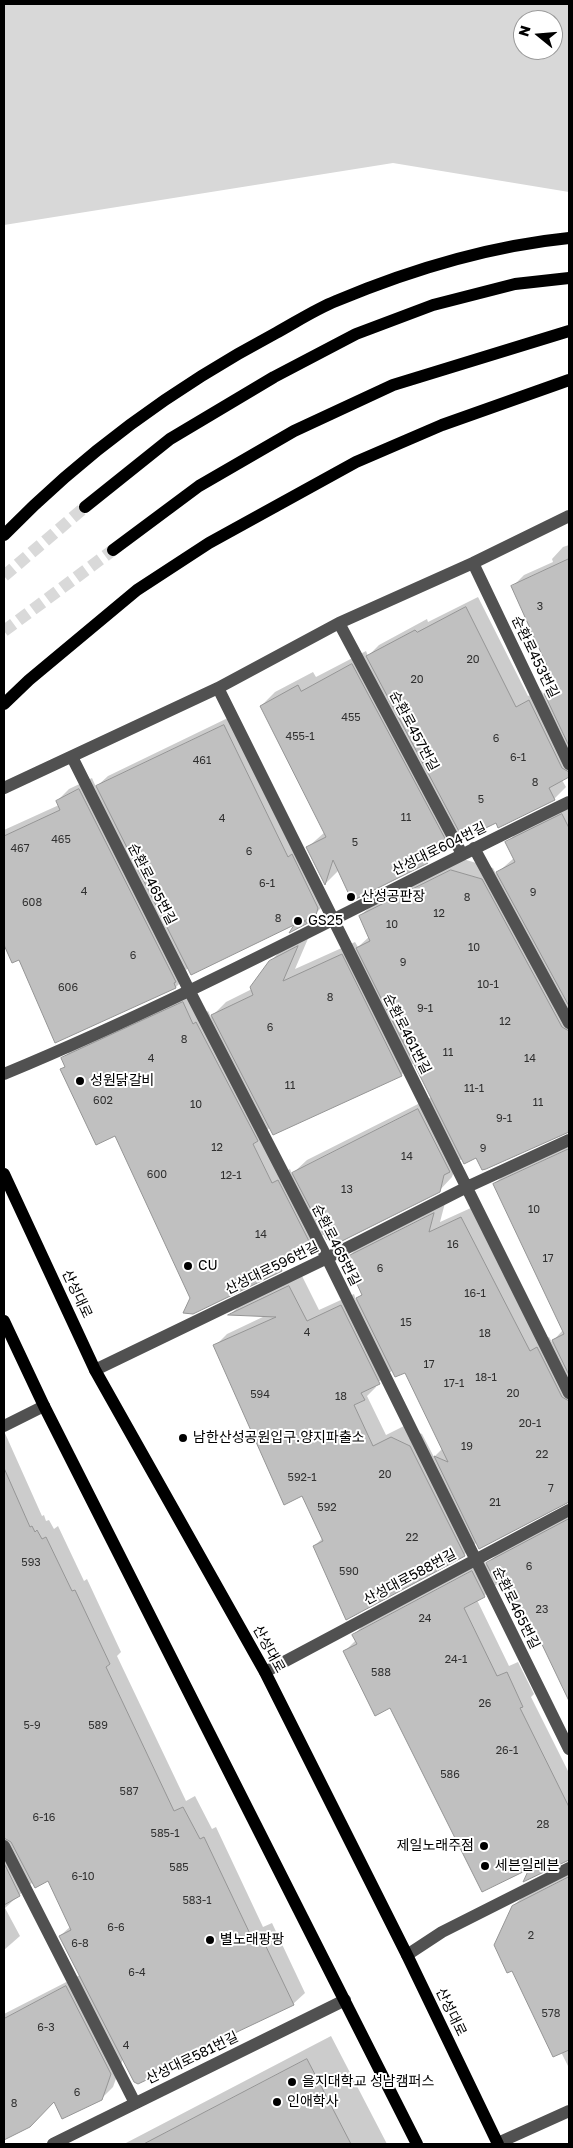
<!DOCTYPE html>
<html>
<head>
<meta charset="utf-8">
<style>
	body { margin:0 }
	#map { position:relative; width:573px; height:2148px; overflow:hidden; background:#fff; font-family:"Golos Text",sans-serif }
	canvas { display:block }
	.frame { position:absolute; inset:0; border:5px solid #000; pointer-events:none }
	.north { position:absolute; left:513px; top:10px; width:50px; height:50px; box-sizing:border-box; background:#fff; border:1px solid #999; border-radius:50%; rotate:287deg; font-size:14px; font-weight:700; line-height:20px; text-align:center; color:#000 }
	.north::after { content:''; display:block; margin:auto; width:18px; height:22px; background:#000; clip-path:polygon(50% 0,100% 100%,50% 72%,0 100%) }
</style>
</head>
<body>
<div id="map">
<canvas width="573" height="2148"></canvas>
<div class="frame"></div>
<div class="north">N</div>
</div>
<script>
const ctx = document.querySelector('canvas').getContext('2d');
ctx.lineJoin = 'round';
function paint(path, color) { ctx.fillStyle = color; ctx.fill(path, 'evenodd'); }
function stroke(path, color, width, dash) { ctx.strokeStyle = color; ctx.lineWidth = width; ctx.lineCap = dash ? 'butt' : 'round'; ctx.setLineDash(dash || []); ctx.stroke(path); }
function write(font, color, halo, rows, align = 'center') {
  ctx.font = font + ' "Golos Text","Noto Sans KR",sans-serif'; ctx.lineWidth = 4; ctx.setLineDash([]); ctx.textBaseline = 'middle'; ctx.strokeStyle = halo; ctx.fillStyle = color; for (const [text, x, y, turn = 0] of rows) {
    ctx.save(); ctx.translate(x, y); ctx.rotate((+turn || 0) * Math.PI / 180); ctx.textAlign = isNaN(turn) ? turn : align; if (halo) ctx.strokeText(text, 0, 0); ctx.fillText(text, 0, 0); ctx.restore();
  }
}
const green = new Path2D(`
	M4,4H569V192L393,163L4,225ZM523,20H553V50H523Z`);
const shadow = new Path2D(`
	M569,545V776L562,780L566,787L554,799L461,832L428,862L353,899L339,870L326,883L308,847L325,832L261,706L275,692L313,672L316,677L366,651L368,656L379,645L427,619L428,622L478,597L528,696L541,690L544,695L556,682L512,587L524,575L553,562L552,559L563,547Z
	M234,715L326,903L307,922L293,929L298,922L188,968L186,970L188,975L176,987L56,1042L19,959L12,962L4,942V830L59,805L57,801L69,789L92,778L96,787L108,776Z
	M569,806V1132L477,1156L462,1158L456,1165L452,1177L439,1191L335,1234L325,1233L312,1246L292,1256L293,1258L281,1270L192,1298L115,1134L62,1070L66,1066L63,1058L75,1047L195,991L205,1013L208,1011L211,1017L226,1002L252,989L270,962L284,947L310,934L295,969L355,942L358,947L370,936L360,916L372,905L463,859L493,868L496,874L514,858L507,843L518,831ZM415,1062L432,1097L307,1160L292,1174L290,1169L284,1172L265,1133L270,1127L401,1075Z
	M569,1144V1502H565L477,1542L464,1555L314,1546L323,1538L302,1494L215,1346L227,1334L267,1315L231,1314L242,1303L301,1274L319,1310L354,1294L356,1300L363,1293L347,1258L358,1247L445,1203L440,1222L473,1207L542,1340L549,1337L552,1342L563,1330L494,1184L506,1173ZM393,1370L405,1371L443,1448L434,1457L422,1434L404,1426L386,1435L367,1396L376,1387L375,1385Z
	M4,1431L42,1516L44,1515L46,1521L49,1520L54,1529L58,1526L84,1581L87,1579L121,1652L117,1656L186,1801L195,1796L212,1829L216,1827L263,1927L272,1923L305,1993L293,2004L172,2062L163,2071L138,2083L123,2059L113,2087L101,2099L54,2100L29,2126L4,2139V2014L80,1975L60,1936L71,1926L49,1879L33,1882L5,1908L20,1936L4,1950Z
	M569,1515V1699L538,1632L505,1585L498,1583L484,1596L477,1600L509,1666L518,1662L534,1694L531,1697L569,1773V1860L532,1866L391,1707L345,1651L356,1640L354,1635L365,1623L484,1560L486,1565L499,1552Z
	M569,1872V2068L561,2052L513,1906L525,1895Z
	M331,2036L387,2144H124Z`);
const building = new Path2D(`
	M569,559V746L544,693L556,686L511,586Z
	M466,607L516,707L529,700L562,768L569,772V777L549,788L555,800L498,828L496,823L463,839L366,656L415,630L417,632Z
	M352,664L449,846L421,860L428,863L352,901L333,860L325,885L306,847L326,837L260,706L298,685L301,691Z
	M224,725L288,857L292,854L318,908L316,915L304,921L308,923L289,933L294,925L191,975L96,786Z
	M79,789L176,982L174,983L176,988L55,1043L19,960L12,963L4,945V836L60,810L56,801Z
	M562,814L569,828V1006L496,872L515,862L505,842Z
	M451,870L482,879L562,1027L569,1031V1132L486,1169L482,1170L476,1158L464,1164L356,948L370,941L359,916Z
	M298,946L283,981L342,954L402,1076L273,1135L211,1015L253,995L250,987L269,961Z
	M183,1002L193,1024L196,1022L258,1141L253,1144L272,1183L278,1180L312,1247L279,1264L282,1271L193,1314L183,1313L190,1298L115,1136L96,1145L60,1069L65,1067L61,1058Z
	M418,1109L450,1172L444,1175L440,1192L338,1243L335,1236L327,1240L292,1173Z
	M569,1149V1375L552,1340L564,1334L493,1184Z
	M434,1213L429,1232L461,1217L530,1351L537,1347L562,1397L569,1401V1502L479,1549L434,1456L448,1462L405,1373L395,1377L356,1298L362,1295L345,1258Z
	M289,1286L307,1321L341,1305L380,1384L361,1393L365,1400L354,1405L373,1446L391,1437L410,1446L465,1556L346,1620L313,1546L323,1541L302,1496L284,1505L213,1345L276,1317L228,1315Z
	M4,1468L30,1527L32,1526L35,1532L37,1530L42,1539L46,1537L72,1591L75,1590L110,1664L106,1667L174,1811L183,1807L200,1839L204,1837L252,1938L260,1934L294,2005L161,2068L163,2072L138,2084L134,2082L59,1936L71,1930L48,1881L35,1888L11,1842L4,1838Z
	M569,1519V1701L537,1634L528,1638L505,1587L500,1590L486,1563Z
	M472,1571L485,1597L464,1608L497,1676L507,1672L523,1707L520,1708L569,1807V1860L523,1882L529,1869L482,1892L390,1708L375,1716L343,1651L357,1644L352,1635Z
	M4,1863L20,1896L4,1905Z
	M569,1877V2050L553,2057L512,1971L507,1973L494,1945L512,1906Z
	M66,1986L111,2074L102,2100L62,2119L54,2102L30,2127L4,2140V2019Z
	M307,2059L351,2144H144Z`);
const majorTunnel = new Path2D(`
	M4,576L85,507
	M4,631L113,550`);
const minor = new Path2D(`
	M473,563L569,764
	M339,623L462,854
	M218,688L569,1393
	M72,757L189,990L327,1258L569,1749
	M4,788L218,688L339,623L473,563L569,516
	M474,848L569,1023
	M4,1074C197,994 381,893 569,802
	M95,1370L327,1258L467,1187L569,1140
	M4,1426L44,1406
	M265,1672L569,1510
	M4,1846L135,2103
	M407,1955L442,1932L569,1868
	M498,2143L569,2111
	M53,2144L345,2000`);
const major = new Path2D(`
	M85,507L170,439L274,377L356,334L433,305L515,284L569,278
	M4,535C83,454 176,386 276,333C296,322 316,309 336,301C410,270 489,246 569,238
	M113,550L199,486L294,431L393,385L569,331
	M4,704L29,680L137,590L209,543L356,462L442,425L569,380
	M4,1174L95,1370L265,1672L407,1955L498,2144
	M4,1321L44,1406L417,2144`);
const markers = [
	[351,897,5,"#000"],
	[298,921,5,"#000"],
	[80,1081,5,"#000"],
	[188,1266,5,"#000"],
	[183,1438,5,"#000"],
	[484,1846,5,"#000"],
	[485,1866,5,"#000"],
	[210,1940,5,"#000"],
	[292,2082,5,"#000"],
	[277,2102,5,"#000"]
];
const numberNames = [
	["3",540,607],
	["20",473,660],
	["20",417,680],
	["455",351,718],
	["455-1",300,737],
	["6",496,739],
	["6-1",518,758],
	["461",202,761],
	["8",535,783],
	["5",481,800],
	["11",406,818],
	["4",222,819],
	["465",61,840],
	["5",355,843],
	["467",20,849],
	["6",249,852],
	["6-1",267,884],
	["4",84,892],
	["9",533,893],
	["8",467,898],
	["608",32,903],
	["12",439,914],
	["8",278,919],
	["10",392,925],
	["10",474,948],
	["6",133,956],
	["9",403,963],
	["10-1",488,985],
	["606",68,988],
	["8",330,998],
	["9-1",425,1009],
	["12",505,1022],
	["6",270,1028],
	["8",184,1040],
	["11",448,1053],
	["4",151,1059],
	["14",530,1059],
	["11",290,1086],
	["11-1",474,1089],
	["602",103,1101],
	["11",538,1103],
	["10",196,1105],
	["9-1",504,1119],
	["12",217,1148],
	["9",483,1149],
	["14",407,1157],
	["600",157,1175],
	["12-1",231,1176],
	["13",347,1190],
	["10",534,1210],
	["14",261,1235],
	["16",453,1245],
	["17",548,1259],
	["6",380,1269],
	["16-1",475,1294],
	["15",406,1323],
	["4",307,1333],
	["18",485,1334],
	["17",429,1365],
	["18-1",486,1378],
	["17-1",454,1384],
	["20",513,1394],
	["594",260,1395],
	["18",341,1397],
	["20-1",530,1424],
	["19",467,1447],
	["22",542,1455],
	["20",385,1475],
	["592-1",302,1478],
	["7",551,1489],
	["21",495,1503],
	["592",327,1508],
	["22",412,1538],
	["593",31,1563],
	["6",529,1567],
	["590",349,1572],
	["23",542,1610],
	["24",425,1619],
	["24-1",456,1660],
	["588",381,1673],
	["26",485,1704],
	["5-9",32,1726],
	["589",98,1726],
	["26-1",507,1751],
	["586",450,1775],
	["587",129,1792],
	["6-16",44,1818],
	["28",543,1825],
	["585-1",165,1834],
	["585",179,1868],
	["6-10",83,1877],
	["583-1",197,1901],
	["6-6",116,1928],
	["2",531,1936],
	["6-8",80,1944],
	["6-4",137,1973],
	["578",551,2014],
	["6-3",46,2028],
	["4",126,2046],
	["6",77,2093],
	["8",14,2104]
];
const streetNames = [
	["순환로453번길",535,657,64],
	["순환로457번길",414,731,62],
	["산성대로604번길",439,849,-26],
	["순환로465번길",152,884,63],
	["순환로461번길",407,1034,63],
	["순환로465번길",336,1245,63],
	["산성대로596번길",272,1268,-26],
	["산성대로",77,1294,65],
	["산성대로588번길",410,1577,-28],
	["순환로465번길",516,1608,64],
	["산성대로",269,1649,61],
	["산성대로",451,2012,64],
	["산성대로581번길",192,2058,-26]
];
const poiNames = [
	["산성공판장",361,897],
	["GS25",308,921],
	["성원닭갈비",90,1081],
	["CU",198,1266],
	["남한산성공원입구.양지파출소",193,1438],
	["제일노래주점",474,1846,"right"],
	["세븐일레븐",495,1866],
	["별노래팡팡",220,1940],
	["을지대학교 성남캠퍼스",302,2082],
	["인애학사",287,2102]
];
paint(green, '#d8d8d8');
paint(shadow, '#0003');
paint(building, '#c0c0c0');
stroke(building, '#959595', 1);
stroke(majorTunnel, '#d9d9d9', 12, [12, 6]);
stroke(minor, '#515151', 12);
stroke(major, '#000', 12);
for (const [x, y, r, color] of markers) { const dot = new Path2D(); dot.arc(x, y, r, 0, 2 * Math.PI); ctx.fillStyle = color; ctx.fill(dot); stroke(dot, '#fff', 2); }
write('11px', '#303030', null, numberNames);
write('14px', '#000', '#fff', streetNames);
write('14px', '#000', '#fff', poiNames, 'left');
</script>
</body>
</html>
